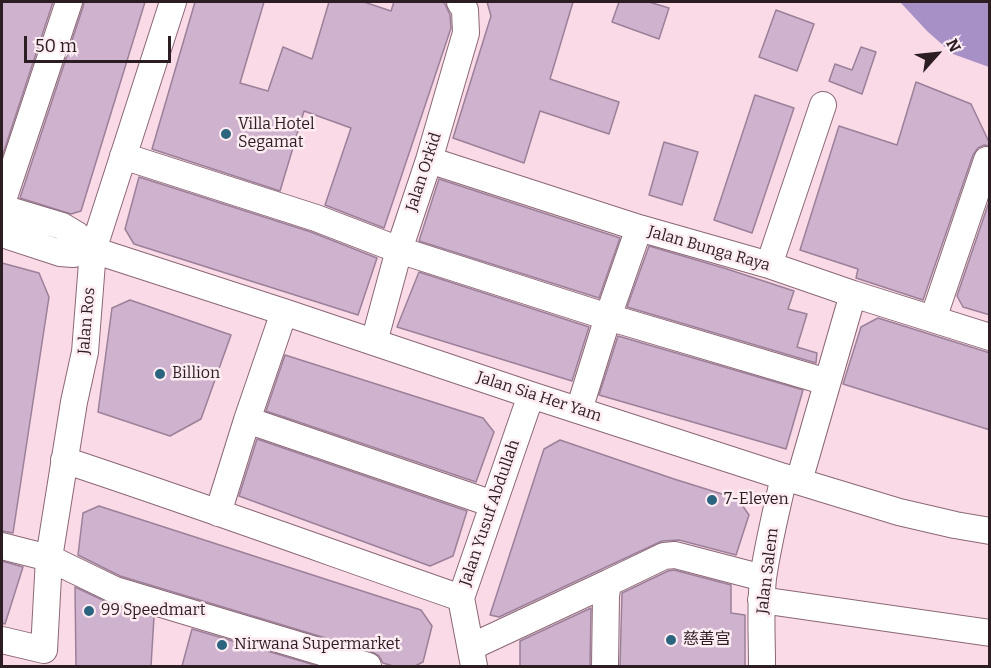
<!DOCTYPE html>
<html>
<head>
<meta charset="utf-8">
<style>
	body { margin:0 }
	#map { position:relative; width:991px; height:668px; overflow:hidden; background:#fbdae7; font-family:Bitter,serif }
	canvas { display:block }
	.frame { position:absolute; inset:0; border:3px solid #2c1d23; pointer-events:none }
	.north { position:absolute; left:907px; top:24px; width:60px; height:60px; -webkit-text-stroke:4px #fdedf3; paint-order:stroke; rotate:63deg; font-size:16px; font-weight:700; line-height:24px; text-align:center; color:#2c1d23 }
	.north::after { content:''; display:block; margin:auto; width:21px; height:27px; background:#2c1d23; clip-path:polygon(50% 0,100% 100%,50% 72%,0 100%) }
	.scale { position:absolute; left:24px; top:36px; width:147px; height:27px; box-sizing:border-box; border:3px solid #2c1d23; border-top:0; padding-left:8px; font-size:18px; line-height:21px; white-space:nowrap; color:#2c1d23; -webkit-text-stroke:4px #fdedf3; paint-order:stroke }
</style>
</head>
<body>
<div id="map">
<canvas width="991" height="668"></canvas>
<div class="frame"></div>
<div class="north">N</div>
<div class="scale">50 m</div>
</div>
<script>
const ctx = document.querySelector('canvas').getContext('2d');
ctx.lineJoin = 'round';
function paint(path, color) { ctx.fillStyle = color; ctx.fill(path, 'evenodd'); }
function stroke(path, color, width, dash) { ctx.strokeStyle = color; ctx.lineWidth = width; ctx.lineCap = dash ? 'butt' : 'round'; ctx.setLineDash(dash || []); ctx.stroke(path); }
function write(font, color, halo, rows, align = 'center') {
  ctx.font = font + ' Bitter,"Noto Sans SC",serif'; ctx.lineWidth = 5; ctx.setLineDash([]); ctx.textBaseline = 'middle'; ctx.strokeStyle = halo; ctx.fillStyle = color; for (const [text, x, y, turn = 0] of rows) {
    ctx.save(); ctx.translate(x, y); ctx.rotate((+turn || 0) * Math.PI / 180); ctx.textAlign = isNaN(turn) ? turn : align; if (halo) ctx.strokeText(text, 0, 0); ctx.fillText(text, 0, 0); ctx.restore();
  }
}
const water = new Path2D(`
	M900,2H989V67L953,54L927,31Z`);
const building = new Path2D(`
	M2,2H53L2,157Z
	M84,2H145L81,211L71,214L20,198L83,7Z
	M195,2H264L240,83L268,91L283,47L312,59L329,2H364L391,11L394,2H443L445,4L450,15L451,28L384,228L325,205L351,128L304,111L280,191L152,149Z
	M487,2H573L550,79L619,102L609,134L540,111L524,163L453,138L491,16Z
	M619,2H649L669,8L659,39L612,22Z
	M776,10L814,24L797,71L759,57Z
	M861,47L876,52L862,94L829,81L835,64L852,70Z
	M916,82L971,104L990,144V146L984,145L978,148L973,155L923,300L856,278L858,269L800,250L839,126L897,145Z
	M755,95L794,108L752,233L714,220Z
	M664,142L698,152L682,205L649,195Z
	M139,177L311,232L377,258L358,315L134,244L125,229Z
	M439,179L620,238L599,298L419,241Z
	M990,199V315L963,307L957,296Z
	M649,246L727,269L794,291L788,309L807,314L797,347L817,353L816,363L627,307Z
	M2,263L39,273L49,297L13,533L2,531Z
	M419,272L589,327L572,381L397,327Z
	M130,300L231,335L201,419L170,436L98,412L112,308Z
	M878,318L990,353V430L843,384L861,327Z
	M618,336L803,390L786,449L599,395Z
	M285,355L483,418L494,432L476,482L266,411Z
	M257,439L467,511L453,556L430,566L239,496Z
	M560,440L674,479L738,499L749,515L736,555L679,540L662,541L499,617L490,615L544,449Z
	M99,506L421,610L432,626L423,662L415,666H393L383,663L379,656L372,652L120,576L78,555L83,513Z
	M2,561L23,567L5,624L2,623Z
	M674,570L731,585V613L745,615V666H620L622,593L668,571Z
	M75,587L111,604L154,617L151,666H76Z
	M591,608L590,666H520V641Z
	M192,629L318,666H182Z`);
const minor = new Path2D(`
	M123,156L316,218L399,250L608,317L827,382
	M429,160L639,228L769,265L853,294L990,337
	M2,203L69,2
	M2,208L62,226L77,235L93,250L284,312L531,395L784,477L899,512L955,525L990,531
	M2,234L60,253L73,254L93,250
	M769,265L823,105
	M933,319L987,160
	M374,342L399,250L429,160L466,33L465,10L460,2
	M579,410L608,317L639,228
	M247,420L493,504
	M64,460C197,504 329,552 461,598
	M799,481L853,294
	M218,513L247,420L284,312
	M2,546L49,558L115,590L368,666
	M761,600L990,633
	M2,640L44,650L49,558L74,402L85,352L93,250L173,2
	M471,647L608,583
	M474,666L461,598L531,395
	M605,666L606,596L608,583L664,556L675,555L763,578
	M762,666C762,637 760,607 763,578C768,544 776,511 784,477`);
const markers = [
	[226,134,6,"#2b647e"],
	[160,374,6,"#2b647e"],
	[712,500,6,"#2b647e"],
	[89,611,6,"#2b647e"],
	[671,640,6,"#2b647e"],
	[222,645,6,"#2b647e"]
];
const poiNames = [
	["Villa Hotel",238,125],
	["Segamat",238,143],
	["Billion",172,374],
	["7-Eleven",724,500],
	["99 Speedmart",101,611],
	["慈善宫",683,640],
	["Nirwana Supermarket",234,645]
];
const streetNames = [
	["Jalan Orkid",424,172,-72],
	["Jalan Bunga Raya",709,249,16],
	["Jalan Ros",87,321,-85],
	["Jalan Sia Her Yam",539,397,18],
	["Jalan Yusuf Abdullah",490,513,-71],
	["Jalan Salem",768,571,-83]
];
paint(water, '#a790c6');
paint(building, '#cfb2cd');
stroke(building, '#9b8099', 1.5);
stroke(minor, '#8b6776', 28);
stroke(minor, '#fff', 26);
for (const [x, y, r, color] of markers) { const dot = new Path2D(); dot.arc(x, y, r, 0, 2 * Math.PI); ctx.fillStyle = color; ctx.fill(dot); stroke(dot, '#fdedf3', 2); }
write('16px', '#2c1d23', '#fdedf3', poiNames, 'left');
write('16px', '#2c1d23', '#fdedf3', streetNames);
</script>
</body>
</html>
